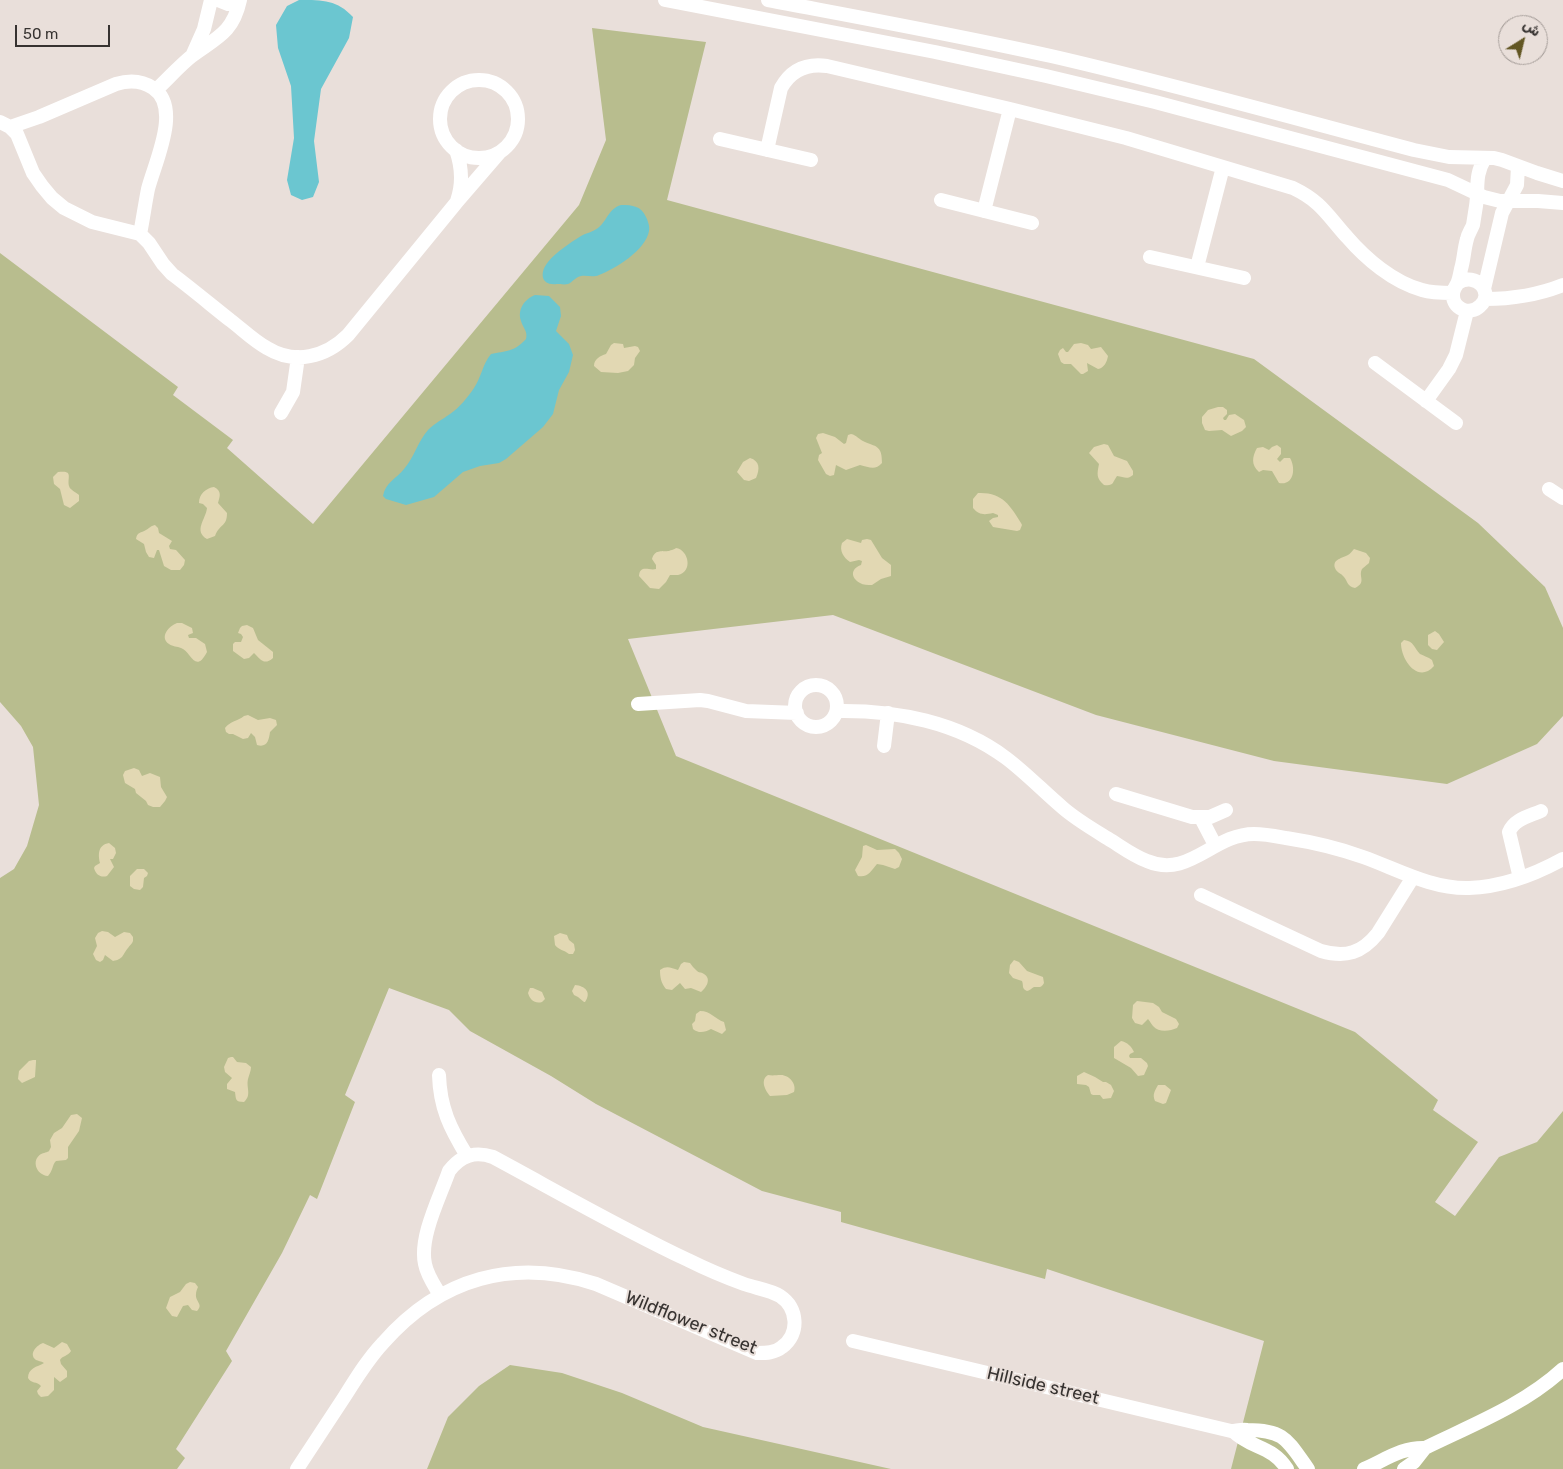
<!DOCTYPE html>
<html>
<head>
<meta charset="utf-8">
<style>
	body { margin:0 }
	#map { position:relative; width:1563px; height:1469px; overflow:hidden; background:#e9dfda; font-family:Rubik,Vazirmatn,sans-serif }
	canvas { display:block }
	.north { position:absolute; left:1498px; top:15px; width:50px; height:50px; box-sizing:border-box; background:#e9dfda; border:1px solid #a29a96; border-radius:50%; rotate:36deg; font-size:14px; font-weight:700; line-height:20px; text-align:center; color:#373331 }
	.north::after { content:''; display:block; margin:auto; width:18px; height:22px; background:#625623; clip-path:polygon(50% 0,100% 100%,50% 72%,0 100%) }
	.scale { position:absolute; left:15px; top:25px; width:95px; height:22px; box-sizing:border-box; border:2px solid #373331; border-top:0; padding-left:6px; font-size:15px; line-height:18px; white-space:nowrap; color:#373331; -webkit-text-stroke:4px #e9dfda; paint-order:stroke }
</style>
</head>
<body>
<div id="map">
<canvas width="1563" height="1469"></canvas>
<div class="north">ش</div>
<div class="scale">50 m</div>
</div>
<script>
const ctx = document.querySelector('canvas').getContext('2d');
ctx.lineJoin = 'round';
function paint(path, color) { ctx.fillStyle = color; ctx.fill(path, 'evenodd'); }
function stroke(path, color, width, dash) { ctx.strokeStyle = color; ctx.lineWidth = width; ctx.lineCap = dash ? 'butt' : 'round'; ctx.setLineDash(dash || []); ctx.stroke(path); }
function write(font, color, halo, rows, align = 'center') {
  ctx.font = font + ' Rubik,sans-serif'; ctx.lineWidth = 4; ctx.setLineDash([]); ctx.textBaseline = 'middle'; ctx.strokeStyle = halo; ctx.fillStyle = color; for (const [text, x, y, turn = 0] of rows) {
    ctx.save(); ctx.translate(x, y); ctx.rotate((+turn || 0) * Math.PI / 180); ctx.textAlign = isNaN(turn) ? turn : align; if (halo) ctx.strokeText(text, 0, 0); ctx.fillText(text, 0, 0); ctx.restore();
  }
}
const green = new Path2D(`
	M592,28L706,42L667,200L1254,359L1478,523L1545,587L1563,628V716L1537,744L1447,784L1274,761L1096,715L833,615L628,639L676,756L1355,1032L1438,1100L1433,1110L1478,1142L1435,1202L1455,1216L1499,1157L1537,1142L1563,1111V1469H1231L1264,1341L1047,1269L1045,1279L841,1222V1212L762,1191L596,1104L551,1076L470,1031L449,1010L389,988L345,1095L355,1102L317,1199L310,1195L282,1253L226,1351L232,1361L176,1449L185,1458L177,1469H0V878L14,869L27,846L39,805L33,747L21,726L0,702V253L178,387L173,395L233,440L227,448L313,524L579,205L606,140Z
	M510,1365L562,1373L622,1393L703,1427L891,1469H427L448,1417L479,1386Z`);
const sand = new Path2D(`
	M614,343L623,344L624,348L635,346L638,347L640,351L635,358L634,365L628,371L618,373L601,372L594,366C594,359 600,356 606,354L611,345Z
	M1081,343L1088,345L1091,349L1101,347L1108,356C1107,362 1104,368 1098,369L1087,363L1088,371L1083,374H1081L1071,364H1064L1061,362L1058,354L1060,350L1063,348L1066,352H1068L1074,344Z
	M1218,407H1223L1227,410V414L1223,418L1224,420H1226L1229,415L1235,414L1244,420L1246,427L1242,431L1231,436L1222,430L1209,431L1205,430L1202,423V417L1208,410Z
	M823,433L835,437L844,444L846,443L848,435L851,434C857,435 859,440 865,442C878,447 882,447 882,463C875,471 869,467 860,465L846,470L836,465L834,475L830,476L826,474L818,460L819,455L822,453L816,438L818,434Z
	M1104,444L1108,445L1114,456L1127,461L1133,471V475C1127,480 1124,477 1117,476C1112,483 1114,486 1104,485C1096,478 1097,474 1099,464L1089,453L1094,447Z
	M1277,445L1281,448V454L1277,459L1280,462L1284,458H1290C1296,468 1294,486 1279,483L1272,471L1263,470L1259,472C1251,465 1252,457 1257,448L1263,447L1269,450L1272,447Z
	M750,458C760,461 760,469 756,478L749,481L744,480L737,472L743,462Z
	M58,472C74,470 67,477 69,486C70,490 76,492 79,495V501L70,508L64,505L60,489L54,484L53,477Z
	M214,487C222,491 220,496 218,503L227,513C227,527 220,523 215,536L207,539C193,531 206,519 207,508L203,504L199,503C199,494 206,488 214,487Z
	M978,493C1002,492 1010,505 1021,523L1022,525L1020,530L1017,531L993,527L989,521L993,518L998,517V515L993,513C984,515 979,515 973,508V499Z
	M155,525L158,528L159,533L172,541L169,546L170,549L176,550L185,560L184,565L180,570H171L164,566L159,550H157L154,558L149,557L146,552L144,544L136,539C137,532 141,533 146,530C150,528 150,526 155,525Z
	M847,539L861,543L862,540L867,539L871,540L882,558L891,565V576L881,579L872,585C868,585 863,585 860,583C851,578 850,569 861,565L862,561L859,560L850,562C844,558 839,551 842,543Z
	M676,548C689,550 693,572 678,575C676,575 673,575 670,575L666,582L659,589L650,588L639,576C640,564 649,571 656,569V565L652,559C655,549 661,552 668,551C669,551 675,549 676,548Z
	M1354,549L1366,553L1370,558L1369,563C1368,564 1363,568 1362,569C1358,577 1367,582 1355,588C1347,586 1348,582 1344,577C1341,573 1337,573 1335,568C1332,559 1343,558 1348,555C1350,554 1352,551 1354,549Z
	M177,623H182L192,628L193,633L188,635L189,638H196L205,644L207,652C195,675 191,651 181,648C177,646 173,647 169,644C159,637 169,626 177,623Z
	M247,625L253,628L258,640L273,652V658C264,666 260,659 254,653L249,658L244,659L233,651V644L235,642H241L243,637L241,634L238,633L240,628L242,626Z
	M1435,631L1439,634L1444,642L1437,650L1432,649L1428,645V635Z
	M1404,640C1414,641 1414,648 1420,654C1424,656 1428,657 1432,660L1434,666C1418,684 1401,660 1401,643Z
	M248,715L258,720L270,718L276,720L277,725L270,732C269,740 267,748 257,745L255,737L251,733L248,738L243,739L233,734H229L226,732L225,728C230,721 238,721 244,716Z
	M134,768L139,770L142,776L150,773L160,777L161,787L167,797L165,801L160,807H153L148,805L146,801L136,793L135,789L125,783L123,775L125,771Z
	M109,843L115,848L116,853L113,859H110L114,867L107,876C101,878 96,875 94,868L95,866L100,863C98,854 98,845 109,843Z
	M866,845L877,850L895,849L899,853L902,859L899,867L895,869L883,865L877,864C871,871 868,878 858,876L855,870L862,857L863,846Z
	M137,869H144L148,873L147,876L144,878L143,887L140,890L134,889L130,886V876Z
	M102,931L108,932L115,937L124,932L130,933L133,937V941C132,944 130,945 128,948C122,955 124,959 113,961L105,955L103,960L100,962L96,960L93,954L97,946L95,938L98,933Z
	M560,933L567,935L569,940L574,944L575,950L573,954H569C564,950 559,950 555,945L554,936Z
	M1014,960L1019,962L1027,971L1043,977L1044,983C1041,988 1040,987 1034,987C1032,988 1029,991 1027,991C1021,988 1024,986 1022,981L1013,978L1009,973L1010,965Z
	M684,962L690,963C692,966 694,968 696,970C700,974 700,971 704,974C712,979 706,988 701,992L691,988L685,989L680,983L672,990L666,989C661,983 660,977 660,970C667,965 671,968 678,970L681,964Z
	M575,985C585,986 592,992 585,1002H584L578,997L574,995L572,991Z
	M530,988H533L542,992L545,999L542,1002C535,1004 530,1000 528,993Z
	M1137,1001L1153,1003L1159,1007L1162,1012L1176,1019L1179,1024L1177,1028C1170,1031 1159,1033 1153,1026C1151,1024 1150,1021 1148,1019L1142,1025L1135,1023L1132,1018L1133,1005Z
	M700,1011C711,1011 715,1019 724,1022L726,1030L722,1034L711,1029C705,1032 699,1034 693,1029L692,1024L695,1021L696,1014Z
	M1121,1041C1127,1042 1132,1047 1134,1052L1130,1054L1129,1056L1130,1058H1141L1147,1063L1148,1066L1144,1075L1138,1076L1131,1068L1114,1058V1047Z
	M231,1057H233L237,1062L246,1063L251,1067C251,1071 249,1075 248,1079C246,1088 252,1095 244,1102C235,1102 236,1099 235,1092L227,1089V1084L232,1078L225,1072L224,1067L228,1058Z
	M33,1060H36V1062L35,1077L22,1083L18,1079L19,1071L29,1061Z
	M1084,1072L1095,1077L1103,1082H1106L1111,1085L1114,1091L1111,1098L1103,1099L1100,1095H1093L1091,1094L1089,1087L1086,1085L1077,1084V1076Z
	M768,1075C773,1076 776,1075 781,1075C789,1075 797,1084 794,1092L787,1095L770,1096C765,1090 760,1080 768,1075Z
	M1158,1085H1165L1171,1090L1166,1103L1163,1104L1155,1101C1152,1094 1155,1091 1158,1085Z
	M77,1114L82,1118L79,1131L68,1147V1158L66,1160L56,1161C52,1165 53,1171 48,1176C36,1175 31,1160 41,1154C43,1153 48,1152 49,1151L51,1147L50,1140L54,1133L62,1128L71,1115Z
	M190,1282L195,1283L198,1287C197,1289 196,1292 196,1294C195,1302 204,1304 197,1311L192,1310L188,1305L183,1306L177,1317L172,1316L166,1308L170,1297L180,1292L186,1284Z
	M62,1342L67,1344L71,1351C68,1356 62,1356 60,1360L61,1364L67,1371V1377L60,1382L54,1377V1390L48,1396L41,1397L38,1394L37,1391L41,1386C37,1381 31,1384 28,1378C28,1368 37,1367 44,1363C41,1361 38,1361 36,1360C28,1354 37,1345 43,1343L54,1348Z`);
const water = new Path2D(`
	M299,0C324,0 337,0 353,17L349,38L321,89L314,141L319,182L313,197L302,200L291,195L287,180L294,138L291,86L278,48L276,25L287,6Z
	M621,205C633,205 641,206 646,217C648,221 650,227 649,231C646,250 615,269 599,275C593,278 587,275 581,276C574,278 573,282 568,284C564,285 560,284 557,284C541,286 539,273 548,262C556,252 570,243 581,236C586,233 593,232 598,228C608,220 608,209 621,205Z
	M535,295L549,296L560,307L561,316L556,331L569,344L573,355L569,372L559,390L553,414L543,427L506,459L499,463L480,466L463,472L434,497L406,505L386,499L383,496C385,483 397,478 404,469C414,458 418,441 428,430C435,423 443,419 450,414C459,408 468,397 474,388C481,378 483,363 491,354C506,351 514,352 526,339C528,331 523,328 521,321C517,309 525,299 535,295Z`);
const minor = new Path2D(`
	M218,0L228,4L238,0
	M665,0L935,52L1046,76L1155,102L1448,180L1484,197L1500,201H1538L1563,203
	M768,0C863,18 957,35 1051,56C1173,84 1293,118 1414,150L1449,157L1494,158L1502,160L1537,173L1563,181
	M192,56L204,29L211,0
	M440 119a39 39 0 1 1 78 0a39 39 0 1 1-78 0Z
	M156,90C168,79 180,65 193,55C218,37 233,32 240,0
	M0,122L10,127L17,134L33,173L42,186L52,198L64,208L92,222L140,234L149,243L163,264L172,274C192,289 211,305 230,320C242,329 254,341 267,348C295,365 326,357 348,335L456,203L500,152
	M10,127L39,117L116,84C129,80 141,80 153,88C182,107 155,162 148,189C145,204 143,219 140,234
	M720,139L811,160
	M456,150C462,167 463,184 457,201
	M767,150L781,88C791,70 806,63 827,66L1010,109L1126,138L1293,188C1322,202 1327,215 1347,237C1366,259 1393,282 1422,290C1432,293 1443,293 1453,293
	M941,200L1032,223
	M984,211L1010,109
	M1150,257L1244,278
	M1197,267L1223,167
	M1458,283C1476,271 1495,293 1480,306C1470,316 1452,309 1453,294C1453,290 1455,288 1457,284C1459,280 1460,274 1461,269C1464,259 1464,249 1467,239C1468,234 1471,230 1473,225C1474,219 1475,212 1476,206C1479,186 1474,177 1485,158
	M1484,289L1502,213L1517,185L1518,166
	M1485,299C1512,299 1538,295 1563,285
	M1375,363L1456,423
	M1426,401L1449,369L1456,355L1467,311
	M281,413L293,392L298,357
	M1549,489L1563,498
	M795 706a21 21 0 1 1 42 0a21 21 0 1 1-42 0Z
	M638,704L700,700L708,701L746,711L797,713
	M837,711C896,710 958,722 1006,758C1026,773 1044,792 1063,808C1078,821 1096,831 1112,841C1123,848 1134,856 1147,861C1189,879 1213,834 1254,834C1265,834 1275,836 1286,838C1312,842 1338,848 1363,857C1397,869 1431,889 1469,888C1502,887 1534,875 1563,859
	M884,746L888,713
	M1116,794L1192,817H1210L1226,810
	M1201,818L1215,845
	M1520,878L1509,832C1514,819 1530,816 1541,811
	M1201,895L1321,951C1346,958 1362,953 1378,933L1413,877
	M439,1075C440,1108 450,1128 467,1156
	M853,1341L1231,1431C1236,1431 1241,1429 1247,1430C1285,1430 1287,1440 1308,1469
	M1233,1431C1251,1449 1272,1445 1287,1469
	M297,1469C313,1445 329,1420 345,1396C357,1377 368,1359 383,1343C440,1278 514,1257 596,1284L757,1353C766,1353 775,1353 782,1347C800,1334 798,1308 780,1296C770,1290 755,1288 744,1284C725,1277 706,1269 688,1260C622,1229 558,1192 493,1157C475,1151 461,1155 449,1171C440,1197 419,1237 425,1264C427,1275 434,1285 440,1295
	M1364,1469C1385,1460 1402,1447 1425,1448C1472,1425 1524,1405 1563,1369
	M1404,1469L1414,1462L1425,1448`);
const streetNames = [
	["Wildflower street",691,1323,22],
	["Hillside street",1043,1386,13]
];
paint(green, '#b8bd8e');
paint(sand, '#e2d8b3');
paint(water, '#6bc6d0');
stroke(minor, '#fff', 14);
write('18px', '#373331', '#e9dfda', streetNames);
</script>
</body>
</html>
